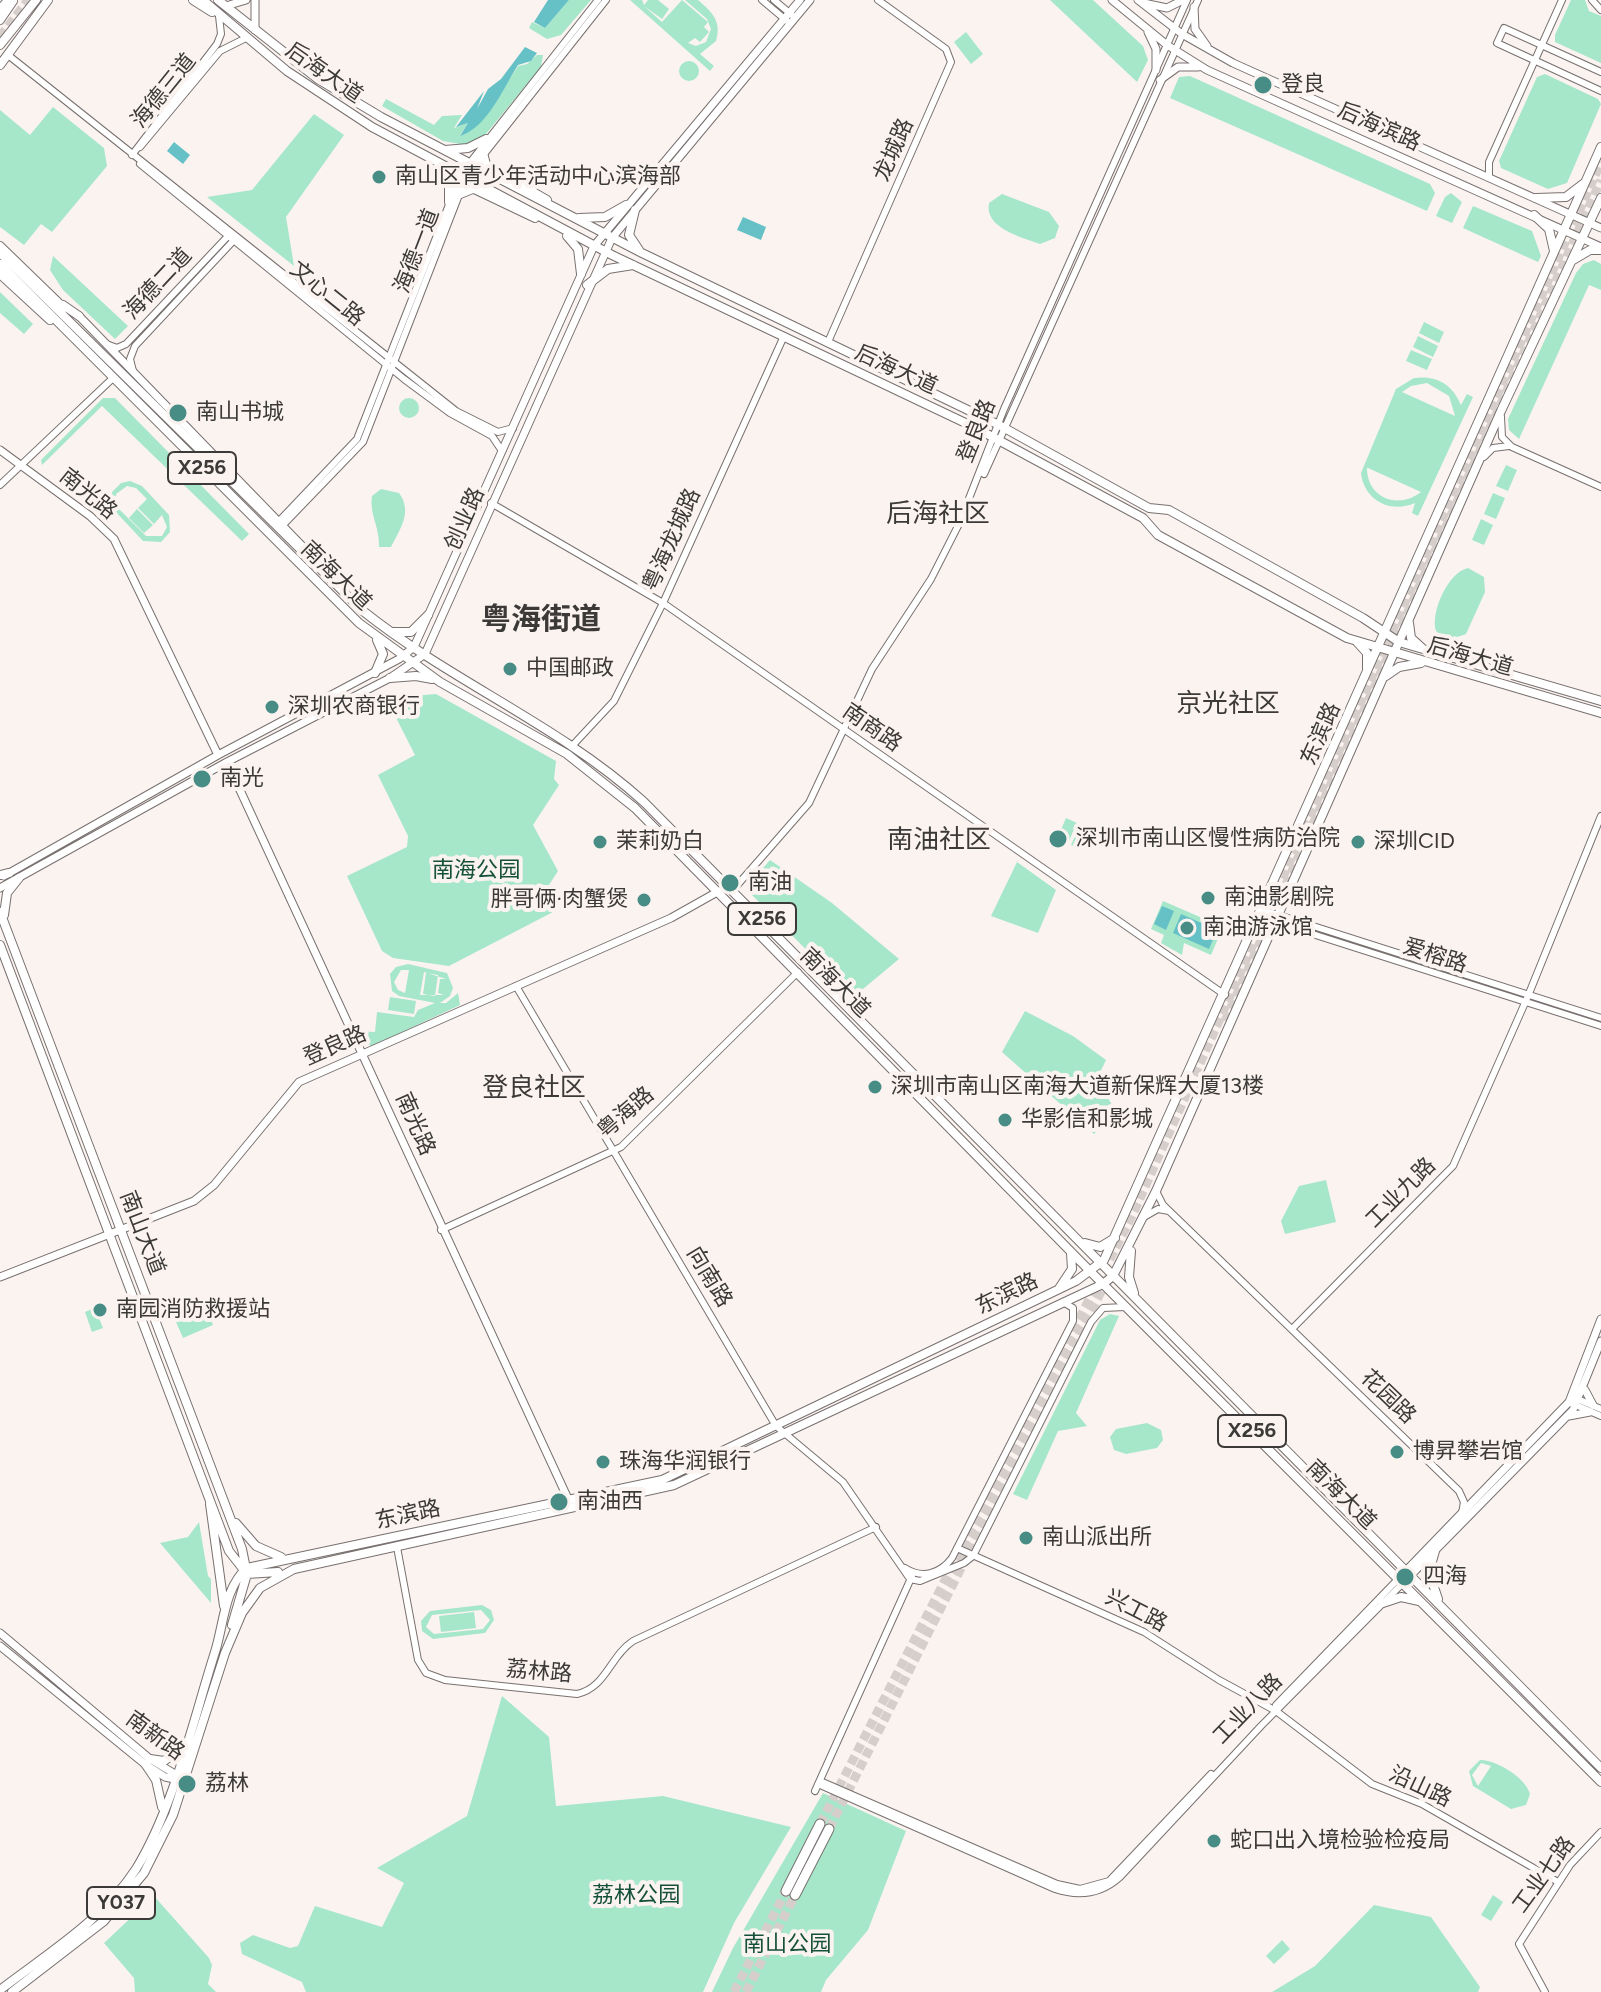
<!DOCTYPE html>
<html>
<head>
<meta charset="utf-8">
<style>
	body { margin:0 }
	canvas { display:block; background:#fbf3f0 }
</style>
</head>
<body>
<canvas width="1601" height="1992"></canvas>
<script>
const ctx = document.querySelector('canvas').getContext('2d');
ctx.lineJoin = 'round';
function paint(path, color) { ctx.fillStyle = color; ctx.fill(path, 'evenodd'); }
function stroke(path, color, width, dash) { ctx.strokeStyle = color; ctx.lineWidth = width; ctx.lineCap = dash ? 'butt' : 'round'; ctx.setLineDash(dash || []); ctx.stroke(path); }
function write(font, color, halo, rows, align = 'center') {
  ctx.font = font + ' Figtree,"Noto Sans SC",sans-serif'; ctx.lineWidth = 8; ctx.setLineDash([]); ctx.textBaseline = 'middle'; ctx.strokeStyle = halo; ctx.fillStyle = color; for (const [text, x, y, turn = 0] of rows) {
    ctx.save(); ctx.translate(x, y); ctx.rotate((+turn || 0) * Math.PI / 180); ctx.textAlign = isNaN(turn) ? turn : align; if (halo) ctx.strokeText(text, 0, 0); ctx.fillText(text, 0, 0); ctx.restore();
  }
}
const green = new Path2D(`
	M569,0H591L561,35L547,39L529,28L532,22L545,28Z
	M630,0H642L644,5L648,0H658L669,9L662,19L644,6L662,22L682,0L708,22L704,27L709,32L700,42L695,38L688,43L696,46L706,42L711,29L707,19L685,0H698C712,12 722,21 716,41L700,54L714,66L710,71Z
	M1050,0H1093L1143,46L1148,60L1137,82Z
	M1571,0H1585L1589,11L1601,16V63L1555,42V35Z
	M966,32L983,54L971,64L954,42Z
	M537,55H543L541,67L481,140L472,146L443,141L382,106L386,99L434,125L442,116L462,115L454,128L468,123L460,135H464L486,115L518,66L527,64Z
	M679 71a10 10 0 1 1 20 0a10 10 0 1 1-20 0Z
	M1545,74L1598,99L1601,104L1567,183L1548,189L1501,168L1499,161L1537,77Z
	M1190,76L1430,184L1435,193L1427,211L1170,98L1179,77Z
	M53,107L104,148L107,166L52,232L41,224L24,245L0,227V110L30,135Z
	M314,114L344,135L286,217L294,266L207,197L252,190Z
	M1451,193L1462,202L1452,223L1436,216L1445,197Z
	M1002,194L1049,212L1059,226L1055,238L1040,244C1021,237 984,228 989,203Z
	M1473,206L1532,231L1541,256L1538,262L1463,228Z
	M53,256L128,326L115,339L63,290L50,270Z
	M1594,260L1601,264V290L1589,285L1519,439L1509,430L1508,419L1576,273L1583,264Z
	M0,292L33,324L24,334L0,313Z
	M1424,322L1444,332L1439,343L1419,333Z
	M1418,336L1438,346L1433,357L1413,347Z
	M1411,350L1432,359L1427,370L1406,361Z
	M1414,378C1437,375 1452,384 1461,405L1467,394L1473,397L1418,516L1412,513L1415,503C1390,514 1364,500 1361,473L1396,389ZM1427,383L1449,396L1455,416L1402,392L1411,386ZM1367,468H1368L1421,492C1398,510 1367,498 1367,468Z
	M103,398H115L249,534L242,541L102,406L42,465L41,460Z
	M399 408a10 10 0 1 1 20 0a10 10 0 1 1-20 0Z
	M1506,465L1517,470L1508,491L1496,486Z
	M130,481L142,486L169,515L170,532L161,542L143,541L113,509L112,492L121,483ZM127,486L136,488L147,499L138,508L154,524L162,515L167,527L162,536H146L117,507L116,494Z
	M381,489L399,493C413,512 400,529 391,547H379C380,527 369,514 372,496Z
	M1493,493L1505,498L1496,519L1484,514Z
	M137,509L153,525L144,533L129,518Z
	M1481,519L1493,525L1484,545L1472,540Z
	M1468,568L1484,577L1485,592L1466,634L1448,640L1436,631C1430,613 1448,572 1468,568Z
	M436,694L556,761L554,779L559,785L533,825L558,871L547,888L553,912L449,966L393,958L382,951L347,876L407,847L408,836L378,775L415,755L386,698Z
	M1066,818L1077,823L1068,843L1057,839Z
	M1080,825L1090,829L1081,850L1071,845Z
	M1383 836a9 9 0 1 1 18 0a9 9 0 1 1-18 0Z
	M770,860L832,903L899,959L857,994H850L748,891L750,883Z
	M1017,862L1056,890L1038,933L991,916Z
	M1163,901L1223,927L1211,955L1184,943L1182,955L1161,943L1164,935L1151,929Z
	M408,964L447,973L453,988L450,996L440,1003H446L458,993L460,1005L372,1046L363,1042L358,1031L375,1032L377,1012L414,1017L418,1010L435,1003L399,996L392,991L390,974L396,967ZM401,970H409L405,993L398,990L394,982ZM424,972L446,979H440L438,993L444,995H420Z
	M426,973L438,975L435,996L423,994Z
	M390,997L416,1001L414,1014L388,1010Z
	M1025,1011L1073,1036L1106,1060L1097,1079L1115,1110L1094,1134L1002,1052Z
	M1326,1180L1336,1222L1285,1234L1281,1221L1299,1186Z
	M204,1302L213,1325L183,1338L173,1315Z
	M95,1308L103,1328L92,1332L85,1312Z
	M1110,1314L1119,1316L1076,1413L1087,1426L1058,1431L1027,1500L1013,1494L1100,1320Z
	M1147,1423L1161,1430L1163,1440L1157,1448L1126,1454L1114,1450L1110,1437L1116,1429Z
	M199,1522L208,1576L211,1579V1603L160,1543L188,1537Z
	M482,1605L491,1610L494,1620L485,1633L433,1639L422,1631L421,1621L430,1611ZM481,1610L490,1620L483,1629L434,1634L426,1627L432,1615Z
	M474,1612L476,1628L441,1632L439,1616Z
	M502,1696L549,1737L556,1806L663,1796L791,1827L734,1923L703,1992H306L302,1982L242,1954L240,1943L253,1935L290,1948L298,1946L315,1906L382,1927L404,1883L377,1868L467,1816Z
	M1480,1760C1497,1760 1526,1778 1530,1794L1526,1805L1511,1809L1473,1786L1469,1771ZM1481,1763L1491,1766L1478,1786L1472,1775Z
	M823,1793L906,1831L868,1930L826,1980L821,1992H712L733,1948ZM817,1821L834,1829L798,1900L781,1891Z
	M1493,1895L1503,1902L1491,1921L1481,1915Z
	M154,1896L209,1958L212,1965L208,1984L216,1992H135L134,1978L104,1943Z
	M1374,1905L1431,1917L1480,1987L1478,1992H1272L1315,1966Z
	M1282,1940L1290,1949L1274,1964L1266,1956Z`);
const water = new Path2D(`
	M548,0H569L545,28L534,22Z
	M525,47L537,53L531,61L518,65C504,87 487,128 460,136L468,123L456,127L484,91L477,109L488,89L501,79Z
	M174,142L190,155L183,164L167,151Z
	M743,217L766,227L761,240L737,230Z
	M1162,906L1174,911L1166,930L1154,924Z
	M1181,914L1217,930L1209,949L1173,933Z`);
const trunkTunnel = new Path2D(`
	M0,37L28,0`);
const motorwayTunnel = new Path2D(`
	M1225,1021L1601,180
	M820,1824L1133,1214L1601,162
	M829,1829L1104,1286
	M734,1992L786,1891
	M746,1992L795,1895`);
const tertiary = new Path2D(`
	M762,0L787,21
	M774,0L792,15
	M1592,0L1601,10
	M8,55L456,411L498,432L513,428
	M1601,72L1504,28L1497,43L1601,91
	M140,147L220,51L246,38
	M132,155L217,44L221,34L219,16
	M140,164L404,379L450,413L492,436L502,451
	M1489,176V162L1562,0
	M828,342L951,62L946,49L878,0
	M109,345L117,348L126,344L229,235
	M133,371L130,359L135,346L235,239
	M1501,417L1502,437L1512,447L1601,487
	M1484,457L1493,448L1509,446
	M984,474L1198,0
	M0,485L113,378
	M491,503L663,603L1225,995
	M280,520L357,439L461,174L598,0
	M284,524L363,442L466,177L606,0
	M573,745L614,701L663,603L784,336
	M733,890L809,803L872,669L931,579L959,524L1004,409L1187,0
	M1263,910L1601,1018
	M1259,917L1601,1026
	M516,986L776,1426L843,1482L910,1579
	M1156,1191L1163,1205L1459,1491L1464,1502L1462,1513
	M1144,1217L1158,1209L1169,1211
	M441,1230L621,1147L798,972
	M1292,1329L1453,1166L1528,996L1601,816
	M1575,1398L1601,1409
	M1571,1403L1601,1416
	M397,1547L418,1660L426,1673L445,1680L577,1694C606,1688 610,1656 633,1641L876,1527
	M957,1548L1144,1632L1219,1680L1276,1711L1372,1784L1422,1804L1558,1882
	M905,1568C922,1579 940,1574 952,1558L1073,1321V1308L1063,1302
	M910,1579L920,1581L964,1563L973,1556L1091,1322L1103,1308L1125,1307
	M1276,1705L1399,1578
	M820,1781L1057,1884L1080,1889L1109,1881L1211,1774
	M818,1784L1055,1889C1079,1897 1101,1894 1120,1877L1261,1726L1403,1583
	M815,1791L912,1576
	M1545,1992L1519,1944L1570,1865L1601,1832`);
const secondary = new Path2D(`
	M1112,0L1167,45L1207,70L1601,247
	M1138,0L1182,34L1233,63L1601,228
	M1144,3L1167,8L1183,0
	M226,6L246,0
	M1194,7L1195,29L1207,46
	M255,30V0
	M1148,32L1156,49V70
	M1160,80L1178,67H1198
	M79,316L339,584
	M0,450L90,516L114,539L218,755
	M227,762L569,1501
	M4,876L218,755L399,659L414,647L594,246L800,0
	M0,888L227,762L390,678L425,654L612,238L810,0
	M0,1277L194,1201L214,1185L299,1082L671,918L719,891
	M1585,1390L1593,1405
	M1569,1416L1590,1412
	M1402,1575L1569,1402L1601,1319
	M1403,1583L1573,1410L1601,1341
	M0,1633L150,1759L180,1777
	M0,1646L146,1765L165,1777L179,1780`);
const primary = new Path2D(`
	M193,0L212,12
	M203,0L287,71L372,127L612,255L976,428L1143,518L1158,535L1347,638L1601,713
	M218,0L318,79L381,117L642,253L999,425L1149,508L1169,510L1363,618L1399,642L1601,701
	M0,20L13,1
	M0,45L36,0
	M0,65L48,0
	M445,150L468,148L486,139
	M483,153L487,168
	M485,164L547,200
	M440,166L449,181V202
	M472,188L535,218
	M458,195L475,188
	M1536,198L1566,197L1583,184
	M635,210L629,235L639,250
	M1534,215L1549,229L1554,251
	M579,218L605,217L626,205
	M567,236L578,249L581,274
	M0,246L64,308
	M0,253L363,611C452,682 559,725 644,802L1601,1768
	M1573,260L1590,250H1601
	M0,264L359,623L440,682L567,754L635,808L1081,1262L1601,1782
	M0,274L50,320
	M587,285L608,269L633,265
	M63,305L79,316
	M1409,623L1411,638L1422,648
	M393,632H411L428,615
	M1357,642L1367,653V669
	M375,673L383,654L377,640
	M1386,676L1399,667L1421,663
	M390,678L416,676L432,679
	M0,875L9,873
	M0,912L242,1549L247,1574L232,1625
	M4,915L7,893L19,878
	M0,945L229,1551L247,1574L278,1572
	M1085,1243L1100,1247L1115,1238
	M1131,1251L1129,1277L1134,1293
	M1060,1287L1072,1269L1071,1253
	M210,1504L224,1606
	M236,1523L256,1546L281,1557
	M1435,1551L1429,1572L1438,1599
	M1383,1603L1401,1597L1419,1601
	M150,1759L164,1761L181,1749
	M146,1765L156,1780L162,1807
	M0,1990C47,1954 103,1920 136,1869C174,1807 193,1721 215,1652C224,1624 224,1588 247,1568L662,1480L1076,1281L1104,1260L1601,147
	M12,1992L104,1921L144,1873L173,1815L225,1653L242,1613L260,1588L294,1569L674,1485L1103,1284L1113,1276L1156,1191L1501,411L1601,198`);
const trunk = new Path2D(`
	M0,10L9,0`);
const motorway = new Path2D(`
	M786,1891L820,1824
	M795,1895L829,1829`);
const markers = [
	[1263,85,10,"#478d85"],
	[379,177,8,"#478d85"],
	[178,413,10,"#478d85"],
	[510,669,8,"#478d85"],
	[272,707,8,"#478d85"],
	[202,779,10,"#478d85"],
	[1058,839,10,"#478d85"],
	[600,842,8,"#478d85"],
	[1358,842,8,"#478d85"],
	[730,883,10,"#478d85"],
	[1208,898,8,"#478d85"],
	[644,900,8,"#478d85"],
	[1187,928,8,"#478d85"],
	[875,1087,8,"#478d85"],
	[1005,1120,8,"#478d85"],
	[100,1310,8,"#478d85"],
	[1397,1452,8,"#478d85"],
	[603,1462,8,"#478d85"],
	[559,1502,10,"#478d85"],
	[1026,1538,8,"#478d85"],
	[1405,1577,10,"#478d85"],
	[187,1784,10,"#478d85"],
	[1214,1841,8,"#478d85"]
];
const shields = [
	[202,468,68],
	[762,919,68],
	[1252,1431,68],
	[121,1903,68]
];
const shieldNames = [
	["X256",202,468],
	["X256",762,919],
	["X256",1252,1431],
	["Y037",121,1903]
];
const streetNames = [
	["后海大道",324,73,35],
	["海德三道",164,91,-51],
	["后海滨路",1379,127,24],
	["龙城路",894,150,-66],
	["海德一道",417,251,-69],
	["海德二道",158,284,-47],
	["文心二路",327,294,39],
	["后海大道",896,370,25],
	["登良路",977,431,-68],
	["南光路",88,494,39],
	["创业路",465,519,-66],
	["粤海龙城路",672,540,-66],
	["南海大道",336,576,44],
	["后海大道",1470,657,16],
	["南商路",872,728,35],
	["东滨路",1321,734,-66],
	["爱榕路",1435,956,18],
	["南海大道",835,983,45],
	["登良路",335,1046,-24],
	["粤海路",626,1113,-41],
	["南光路",415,1124,66],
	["工业九路",1401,1193,-45],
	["南山大道",142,1233,69],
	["向南路",709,1277,59],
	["东滨路",1007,1294,-26],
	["花园路",1388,1397,44],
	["南海大道",1341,1495,45],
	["东滨路",408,1515,-12],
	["兴工路",1136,1611,27],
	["荔林路",539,1672,5],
	["工业八路",1248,1709,-46],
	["南新路",155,1736,36],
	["沿山路",1420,1787,25],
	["工业七路",1544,1875,-54]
];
const poiNames = [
	["登良",1281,85],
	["南山区青少年活动中心滨海部",395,177],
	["南山书城",196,413],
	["中国邮政",526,669],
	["深圳农商银行",288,707],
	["南光",220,779],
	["深圳市南山区慢性病防治院",1076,839],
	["茉莉奶白",616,842],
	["深圳CID",1374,842],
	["南油",748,883],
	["南油影剧院",1224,898],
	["胖哥俩·肉蟹煲",628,900,"right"],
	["南油游泳馆",1203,928],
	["深圳市南山区南海大道新保辉大厦13楼",891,1087],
	["华影信和影城",1021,1120],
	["南园消防救援站",116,1310],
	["博昇攀岩馆",1413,1452],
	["珠海华润银行",619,1462],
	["南油西",577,1502],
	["南山派出所",1042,1538],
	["四海",1423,1577],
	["荔林",205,1784],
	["蛇口出入境检验检疫局",1230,1841]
];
const parkNames = [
	["南海公园",476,871],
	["荔林公园",636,1896],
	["南山公园",787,1945]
];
const quarterNames = [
	["后海社区",938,514],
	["京光社区",1228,704],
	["南油社区",939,840],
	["登良社区",534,1088]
];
const districtNames = [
	["粤海街道",541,620]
];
paint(green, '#a6e7ca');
paint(water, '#65c1c6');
stroke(trunkTunnel, '#d5cecb', 9, [9, 4.5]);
stroke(motorwayTunnel, '#d5cecb', 9, [9, 4.5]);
stroke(tertiary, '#78716f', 8);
stroke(secondary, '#78716f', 9);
stroke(primary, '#78716f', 10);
stroke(trunk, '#78716f', 11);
stroke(motorway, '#78716f', 11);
stroke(tertiary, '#fff', 6);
stroke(secondary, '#fff', 7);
stroke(primary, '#fff', 8);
stroke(trunk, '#fff', 9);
stroke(motorway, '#fff', 9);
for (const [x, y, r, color] of markers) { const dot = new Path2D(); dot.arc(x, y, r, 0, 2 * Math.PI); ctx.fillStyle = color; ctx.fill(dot); stroke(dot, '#fbf3f0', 3); }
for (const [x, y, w] of shields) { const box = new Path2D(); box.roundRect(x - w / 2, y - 16, w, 32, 6); ctx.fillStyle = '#fbf3f0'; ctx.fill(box); stroke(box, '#3c3a38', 2); }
write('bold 20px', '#3c3a38', null, shieldNames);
write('22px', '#3c3a38', '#fbf3f0', streetNames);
write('22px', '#3c3a38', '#fbf3f0', poiNames, 'left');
write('22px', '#15503b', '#fbf3f0', parkNames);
write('26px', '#3c3a38', '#fbf3f0', quarterNames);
write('bold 30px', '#3c3a38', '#fbf3f0', districtNames);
</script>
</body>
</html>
